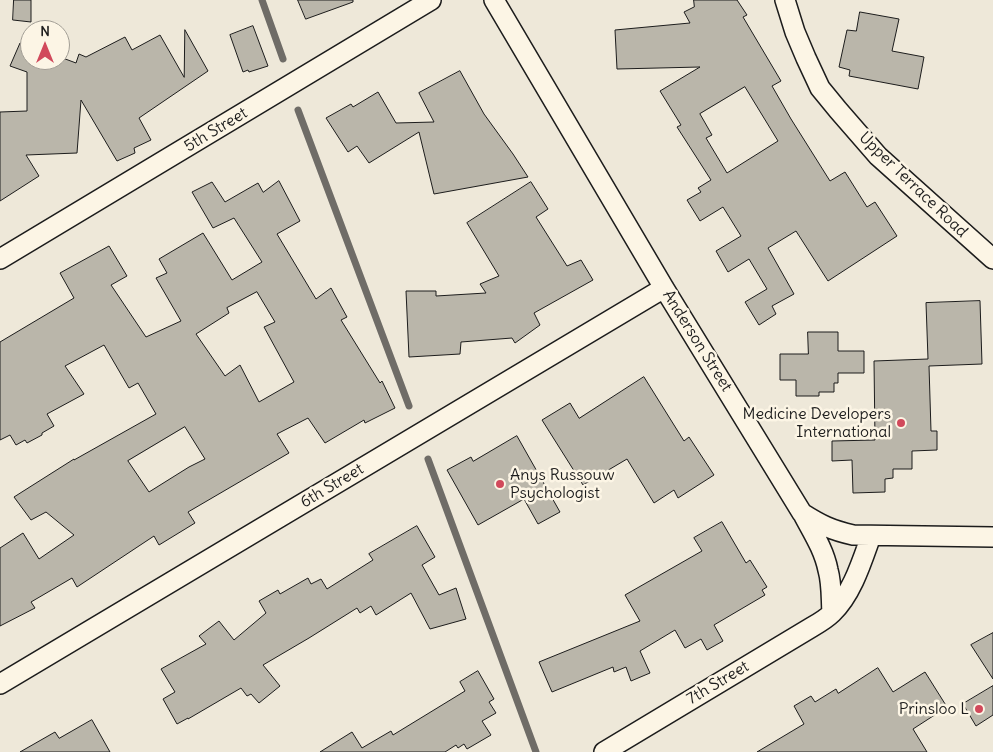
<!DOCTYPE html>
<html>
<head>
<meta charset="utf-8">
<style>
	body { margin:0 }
	#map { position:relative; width:993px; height:752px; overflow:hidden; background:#eee8d9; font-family:Delius,sans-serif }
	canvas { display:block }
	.north { position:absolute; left:20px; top:20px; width:50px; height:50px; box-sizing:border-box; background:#fcf5e5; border:1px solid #a29e95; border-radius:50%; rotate:0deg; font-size:14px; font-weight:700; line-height:20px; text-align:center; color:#1c1c1c }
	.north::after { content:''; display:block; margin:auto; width:18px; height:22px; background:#d1495b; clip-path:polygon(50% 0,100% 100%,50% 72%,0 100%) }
</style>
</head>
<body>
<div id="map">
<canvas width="993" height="752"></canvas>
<div class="north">N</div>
</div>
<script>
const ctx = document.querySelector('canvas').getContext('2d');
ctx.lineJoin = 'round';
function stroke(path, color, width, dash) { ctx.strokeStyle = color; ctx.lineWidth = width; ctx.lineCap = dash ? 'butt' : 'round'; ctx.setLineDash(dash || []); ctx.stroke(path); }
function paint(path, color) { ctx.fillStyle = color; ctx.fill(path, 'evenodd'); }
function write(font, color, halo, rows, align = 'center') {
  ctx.font = font + ' Delius,sans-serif'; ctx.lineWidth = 5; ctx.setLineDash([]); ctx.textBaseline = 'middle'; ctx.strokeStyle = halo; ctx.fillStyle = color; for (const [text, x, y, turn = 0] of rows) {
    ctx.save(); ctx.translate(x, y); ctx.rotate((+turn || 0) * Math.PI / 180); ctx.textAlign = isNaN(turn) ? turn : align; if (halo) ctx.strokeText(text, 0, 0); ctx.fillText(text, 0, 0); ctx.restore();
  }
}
const stream = new Path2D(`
	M262,0L283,59
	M298,110L409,406
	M428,459L536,752`);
const building = new Path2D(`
	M14,0H31V22L13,20Z
	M298,0H353V2L306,19Z
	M694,0H737L747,15L743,17L781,81L772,86L791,119L830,181L845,172L867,207L875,202L897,236L828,281L796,231L768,248L794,294L772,306L776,314L759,325L745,302L767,289L749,259L728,272L716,251L741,236L723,207L700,221L687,200L701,192L698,188L711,180L677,127L681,125L660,91L700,67L617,69L615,30L690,23L684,12L694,7ZM745,87L778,141L727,173L706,138L712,135L700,114Z
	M860,12L899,19L892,51L924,57L918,89L849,76L850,70L839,67L847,30L856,31Z
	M253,26L268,66L249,72L248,70L243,72L230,35Z
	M185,30L208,71L139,118L151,140L134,148L135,153L117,161L81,100L77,153L26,155L39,176L0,201V112L27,111V72L10,66L20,43L30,47V60H60V57L76,63L79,54L86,57L125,37L132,50L160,35L184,77Z
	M460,71L484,114L513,154L528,177L434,194L419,132L369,163L357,146L348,152L326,118L351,104L353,107L378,92L396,123L434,122L419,93Z
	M279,181L300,221L277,234L316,299L331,288L347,317L341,320L380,383L382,381L395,408L365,423L364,420L325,443L308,418L277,434L289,453L188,512L195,523L159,545L154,536L77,587L72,578L31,602L35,608L0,626V548L23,533L39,559L74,535L46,512L31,520L14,497L74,459V460L156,414L138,383L129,388L104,345L65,366L84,394L47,414L54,426L42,433V435L27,443L25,440L16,445L10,435L0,440V342L74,298L60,273L109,246L127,276L111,285L146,337L181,321L156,278L167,273L159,259L203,233L232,280L262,262L234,218L213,228L192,192L212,182L225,202L258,183L263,192ZM257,292L275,322L264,327L294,382L259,402L240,365L225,376L196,334L229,313L227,308ZM185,427L205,459L189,467L149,492L128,461Z
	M531,182L548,209L536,217L567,266L581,260L593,280L534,313L540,325L515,343L512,338L461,342L460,354L409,357L406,291H436V296L486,293L480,284L499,276L467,223Z
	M980,301L982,364L929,366L931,431H937V450L912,451V469H893V478L885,479V492L853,493L852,460L832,461V441L875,440L874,361L928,359L926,303Z
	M808,332H838V351H864V373H838V383H834V392H819V396H796V380H780V354H808Z
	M644,377L684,441L689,437L714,475L678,498L674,490L654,503L627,459L583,485L542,420L570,403L579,418Z
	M517,436L560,512L538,524L524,499L478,525L447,470L471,457L473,461Z
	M722,522L746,563L750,560L767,587L762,590L765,595L714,625L723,641L707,650L701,639L685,648L675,630L640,651L650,673L631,681L626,667L614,672L613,667L552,692L539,662L640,621L625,595L702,551L694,538Z
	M417,526L435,557L422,565L439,595L456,588L466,619L430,629L411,593L376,615L371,606L360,613L357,608L309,638L263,665L280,686L259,703L251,694L247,696L241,688L188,719V718L177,724L163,699L175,692L161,669L206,644L199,636L219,621L234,640L266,613L259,601L278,590L280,594L308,578L311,584L321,579L327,589L373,560L369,554Z
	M993,633V679L971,645Z
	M878,668L893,692L925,672L947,707L913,729L927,752H757L804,724L794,706L811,696L815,702L836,689L838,693Z
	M478,671L494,699L489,702L496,713L482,721L491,735L467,749L464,744L458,748L456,745L445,752H320L352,732L362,748L391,731L393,735L465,691L460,682Z
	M993,686V715L976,726L963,704Z
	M92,720L110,752H20L55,732L59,738Z`);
const minor = new Path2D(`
	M494,0L664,288L802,513C821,525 831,530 853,535L993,537
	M785,0L795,32L806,58L820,88L838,110L878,156L993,259
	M0,259L431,0
	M804,516C813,533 824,550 828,570C832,584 831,599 832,613
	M0,684L664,288
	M604,752L812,627C819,623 826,619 832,613C852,594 862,561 871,536`);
const markers = [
	[901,423,5,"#d1495b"],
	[500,484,5,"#d1495b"],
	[979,709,5,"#d1495b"]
];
const streetNames = [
	["5th Street",216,130,-31],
	["Upper Terrace Road",913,185,44],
	["Anderson Street",697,341,58],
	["6th Street",332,486,-31],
	["7th Street",718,683,-31]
];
const poiNames = [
	["Medicine Developers",891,414],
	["International",891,432],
	["Anys Russouw",510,475,"left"],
	["Psychologist",510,493,"left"],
	["Prinsloo L",969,709]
];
stroke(stream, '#6f6c67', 7);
paint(building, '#bab6aa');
stroke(building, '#1c1c1c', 1);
stroke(minor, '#1c1c1c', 22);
stroke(minor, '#fcf5e5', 19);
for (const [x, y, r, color] of markers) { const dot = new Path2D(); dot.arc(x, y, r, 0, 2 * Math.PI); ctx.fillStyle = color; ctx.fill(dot); stroke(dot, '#fcf5e5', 2); }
write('16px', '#1c1c1c', '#fcf5e5', streetNames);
write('16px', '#1c1c1c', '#fcf5e5', poiNames, 'right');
</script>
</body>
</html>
